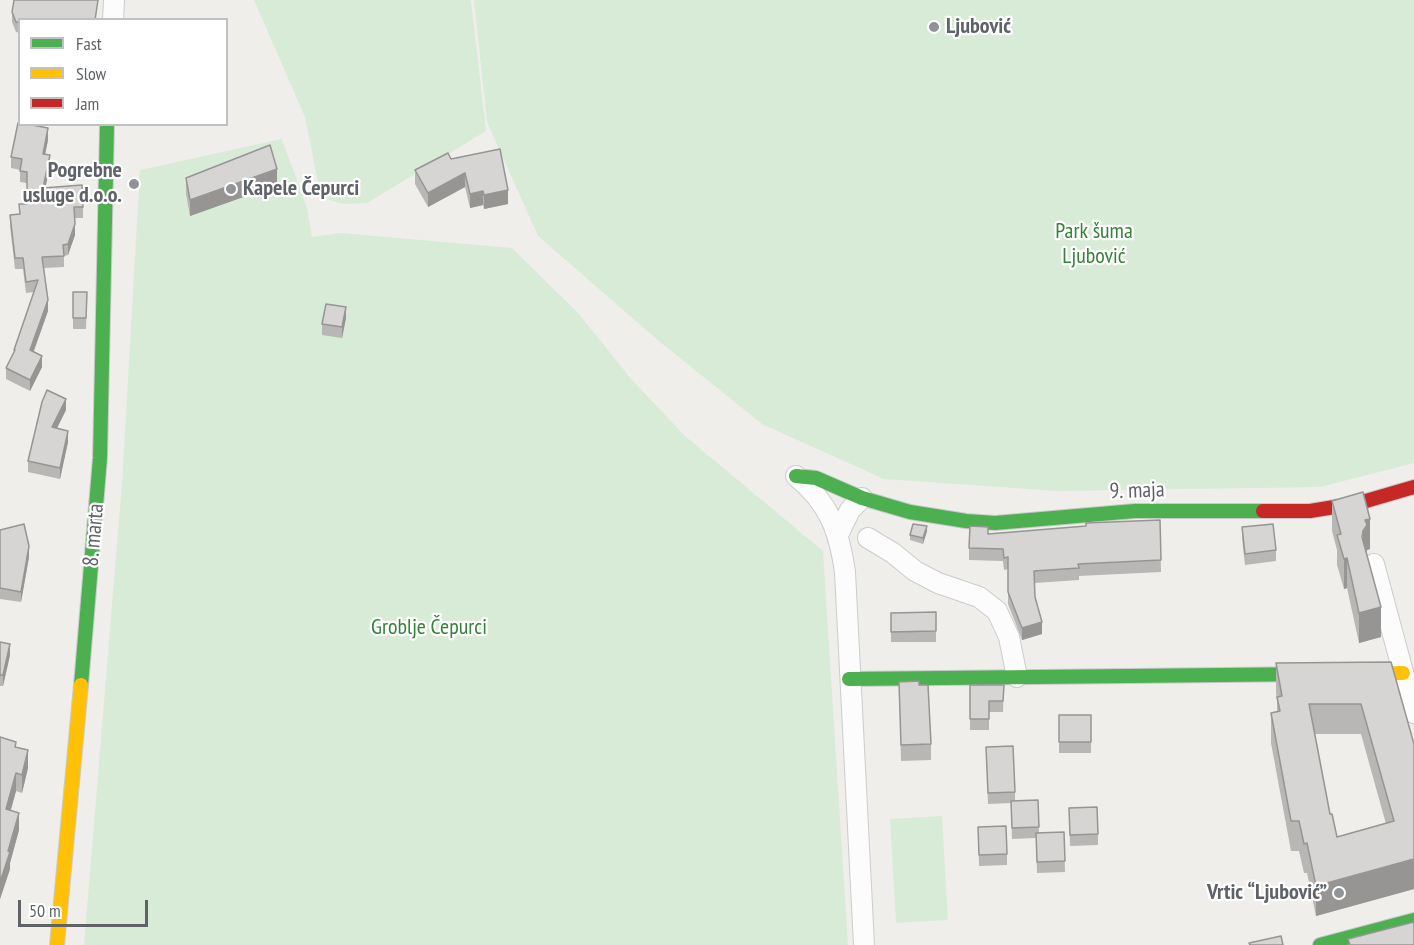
<!DOCTYPE html>
<html>
<head>
<meta charset="utf-8">
<style>
	body { margin:0 }
	#map { position:relative; width:1414px; height:945px; overflow:hidden; background:#efeeea; font-family:"PT Sans Narrow",sans-serif }
	canvas { display:block }
	.legend { position:absolute; left:18px; top:18px; width:210px; height:108px; box-sizing:border-box; background:#fff; border:2px solid #bfc1c3; margin:0; padding:8px 10px; list-style:none; font-size:18px; color:#5f6368 }
	.legend li { display:flex; align-items:center; gap:12px; height:30px }
	.legend b { width:30px; border:2px solid #bfc1c3 }
	.scale { position:absolute; left:18px; top:900px; width:130px; height:27px; box-sizing:border-box; border:3px solid #5f6368; border-top:0; padding-left:8px; font-size:18px; line-height:21px; white-space:nowrap; color:#5f6368; -webkit-text-stroke:4px #fff; paint-order:stroke }
</style>
</head>
<body>
<div id="map">
<canvas width="1414" height="945"></canvas>
<ul class="legend">
<li><b style="height:8px;background:#4caf50"></b>Fast</li>
<li><b style="height:8px;background:#ffc107"></b>Slow</li>
<li><b style="height:8px;background:#c62828"></b>Jam</li>
</ul>
<div class="scale">50 m</div>
</div>
<script>
const ctx = document.querySelector('canvas').getContext('2d');
ctx.lineJoin = 'round';
function paint(path, color) { ctx.fillStyle = color; ctx.fill(path, 'evenodd'); }
function stroke(path, color, width, dash) { ctx.strokeStyle = color; ctx.lineWidth = width; ctx.lineCap = dash ? 'butt' : 'round'; ctx.setLineDash(dash || []); ctx.stroke(path); }
function write(font, color, halo, rows, align = 'center') {
  ctx.font = font + ' "PT Sans Narrow",sans-serif'; ctx.lineWidth = 4.5; ctx.setLineDash([]); ctx.textBaseline = 'middle'; ctx.strokeStyle = halo; ctx.fillStyle = color; for (const [text, x, y, turn = 0] of rows) {
    ctx.save(); ctx.translate(x, y); ctx.rotate((+turn || 0) * Math.PI / 180); ctx.textAlign = isNaN(turn) ? turn : align; if (halo) ctx.strokeText(text, 0, 0); ctx.fillText(text, 0, 0); ctx.restore();
  }
}
const green = new Path2D(`
	M254,0H471L486,131L367,203L342,204L321,197L305,117Z
	M474,0H1414V463L1320,487L1058,491L884,479L762,424L660,342L538,236L487,122Z
	M282,139L307,208L312,237L341,233L512,248L578,313L632,380L685,436L823,551L848,945H84L122,484L140,170Z
	M942,816L948,920L896,923L890,819Z`);
const street = new Path2D(`
	M113,20L114,0
	M796,476C829,503 839,530 845,572L864,945
	M838,535L850,510L862,498
	M868,538L893,553L915,571L938,583L979,597L997,611L1009,637L1017,677
	M1374,564L1414,713`);
const fast = new Path2D(`
	M796,476L816,478L862,498L910,512L966,521L995,523L1135,511H1263
	M849,679L1315,674
	M81,685L100,458L107,124
	M1320,945L1414,920`);
const slow = new Path2D(`
	M1355,674L1403,673
	M57,945L81,685`);
const jam = new Path2D(`
	M1263,511H1310L1359,503L1414,487`);
const wall = new Path2D(`
	M98,8L20,20V33L16,32L12,22V12Z
	M48,140L45,154L50,166L45,188L83,207V218H75V235L68,255L64,256V267L44,268L48,311L34,351L42,367L30,391L6,379V368L14,353V350L34,292L26,293L23,269H15L10,226V215L19,214V204H27V183L20,182V170L11,168V157Z
	M451,159L508,204L484,209L483,205L470,208L465,187L428,207L415,184V170Z
	M186,178L277,185L190,216L186,194Z
	M73,292H87L86,329H73Z
	M346,318L342,338L322,335V324Z
	M66,410L57,428L68,442L60,479L28,472V461Z
	M1332,501L1370,549L1367,550V553L1381,637L1359,643L1347,588L1344,589L1337,565V550L1332,531Z
	M1160,520L1161,572L1079,576V580L1035,583V597L1042,634L1022,640L1008,604V569L1004,570L1003,561L969,560V548L988,534Z
	M1242,527L1276,550V561L1245,565L1242,538Z
	M0,530L29,557L21,602L0,599Z
	M927,531L923,544L910,540V535Z
	M936,612V642H891V613Z
	M0,642L10,655L3,686H0Z
	M1391,662L1414,744V889L1316,916L1307,873H1304L1299,851H1291L1271,743V713L1277,711V701L1276,693V663ZM1315,734H1361L1386,824L1337,837L1330,814Z
	M899,682L919,685L931,744V760L901,761Z
	M970,685H1004L1003,712H989V730H970Z
	M1059,715H1091V753H1059Z
	M0,737L16,747L28,768L22,793L16,791L11,810L19,830L10,863V869L0,899Z
	M986,747L1015,792V801L1038,800L1039,833L1064,832L1065,872L1037,873L1036,838L1012,839L1011,803L988,804Z
	M1069,808L1098,834V845L1070,846Z
	M978,827L1007,854V865L979,866Z`);
const shadedWall = new Path2D(`
	M48,128V140L43,165V154Z
	M50,155V166L43,199V188Z
	M277,169V185L190,216V200Z
	M465,173V187L428,207V193Z
	M508,190V204L484,209V195Z
	M483,191V205L470,208V194Z
	M75,224V235L68,255V244Z
	M48,300V311L30,361V350Z
	M346,307V318L342,338V327Z
	M42,356V367L30,391V380Z
	M66,399V410L52,438V427Z
	M68,431V442L60,479V468Z
	M1370,519V549L1367,550V555L1363,560V531L1365,520Z
	M927,526V531L923,544V538Z
	M29,546V557L21,602V592Z
	M1347,558V588L1344,589V559Z
	M1381,607V637L1359,643V613Z
	M1042,622V634L1022,640V628Z
	M10,644V655L3,686V675Z
	M28,750V768L22,793V775Z
	M16,773V791L6,827V809Z
	M19,813V830L10,863V869L0,899V882Z
	M1414,859V889L1316,916V886Z`);
const building = new Path2D(`
	M14,0H98L95,20H20V23L16,22L12,12Z
	M18,123H20V124H27L48,128L43,154L50,155L43,188L82,185L83,207H74L75,224L68,244L63,245L64,256L42,257L48,300L30,350L42,356L30,380L6,368L15,350H14L38,280L26,282L23,258H15L10,215L20,214L19,204H27V172L20,171L22,159L11,157Z
	M270,145L277,169L190,200L186,178Z
	M500,149L508,190L484,195L483,191L470,194L465,173L428,193L415,170L448,153L451,159Z
	M73,292H87L86,318H73Z
	M326,304L346,307L342,327L322,324Z
	M47,390L66,399L52,427L68,431L60,468L28,461L42,402Z
	M1363,492L1370,519L1365,520L1367,525L1363,531L1362,537L1381,607L1359,613L1347,558L1344,559L1337,535L1341,534L1332,501Z
	M1160,520L1161,560L1078,564L1079,568L1034,571L1035,597L1042,622L1022,628L1008,592V557L1004,558L1003,549L969,548L970,526L988,527V534L1086,526V523Z
	M24,524L29,546L21,592L0,588V530Z
	M913,524L927,526L923,538L910,535Z
	M1273,524L1276,550L1245,554L1242,527Z
	M936,612V631L891,632V613Z
	M0,642L10,644L3,675H0Z
	M1391,662L1414,744V859L1316,886L1307,843L1304,844L1299,821H1291L1271,713L1280,711L1277,697L1282,696L1276,663ZM1309,704H1361L1394,821L1337,837L1332,814H1330Z
	M919,681V685H928L931,744L901,745L899,682Z
	M970,685H1004L1003,701H989V719H970Z
	M1059,715H1091V742H1059Z
	M0,737L16,742L15,747L28,750L22,775L16,773L6,809L19,813L8,851L10,852L0,882Z
	M1013,746L1015,792L988,793L986,747Z
	M1038,800L1039,827L1012,828L1011,801Z
	M1097,807L1098,834L1070,835L1069,808Z
	M1006,826L1007,854L979,855L978,827Z
	M1064,832L1065,861L1037,862L1036,833Z
	M1414,922V945H1350L1348,939Z
	M1281,936L1283,945H1250L1249,943Z`);
const markers = [
	[934,27,6,"#919496"],
	[134,184,6,"#919496"],
	[231,189,6,"#919496"],
	[1339,893,6,"#919496"]
];
const poiNames = [
	["Ljubović",946,27],
	["Pogrebne",122,171,"right"],
	["usluge d.o.o.",122,196,"right"],
	["Kapele Čepurci",243,189],
	["Vrtic “Ljubović”",1327,893,"right"]
];
const parkNames = [
	["Park šuma",1094,232],
	["Ljubović",1094,257],
	["Groblje Čepurci",429,628]
];
const streetNames = [
	["9. maja",1137,491,-2],
	["8. marta",94,535,-85]
];
paint(green, '#d8ebd6');
stroke(street, '#cbcccc', 22);
stroke(fast, '#cacacb', 16);
stroke(slow, '#cacacb', 16);
stroke(jam, '#cacacb', 16);
stroke(street, '#fdfcfc', 20);
stroke(fast, '#4caf50', 14);
stroke(slow, '#ffc107', 14);
stroke(jam, '#c62828', 14);
paint(wall, '#b8b7b5');
paint(shadedWall, '#969594');
paint(building, '#d6d5d3');
stroke(building, '#969594', 1.5);
for (const [x, y, r, color] of markers) { const dot = new Path2D(); dot.arc(x, y, r, 0, 2 * Math.PI); ctx.fillStyle = color; ctx.fill(dot); stroke(dot, '#fff', 2); }
write('bold 22px', '#5f6368', '#fff', poiNames, 'left');
write('22px', '#348238', '#fff', parkNames);
write('22px', '#5f6368', '#fff', streetNames);
</script>
</body>
</html>
